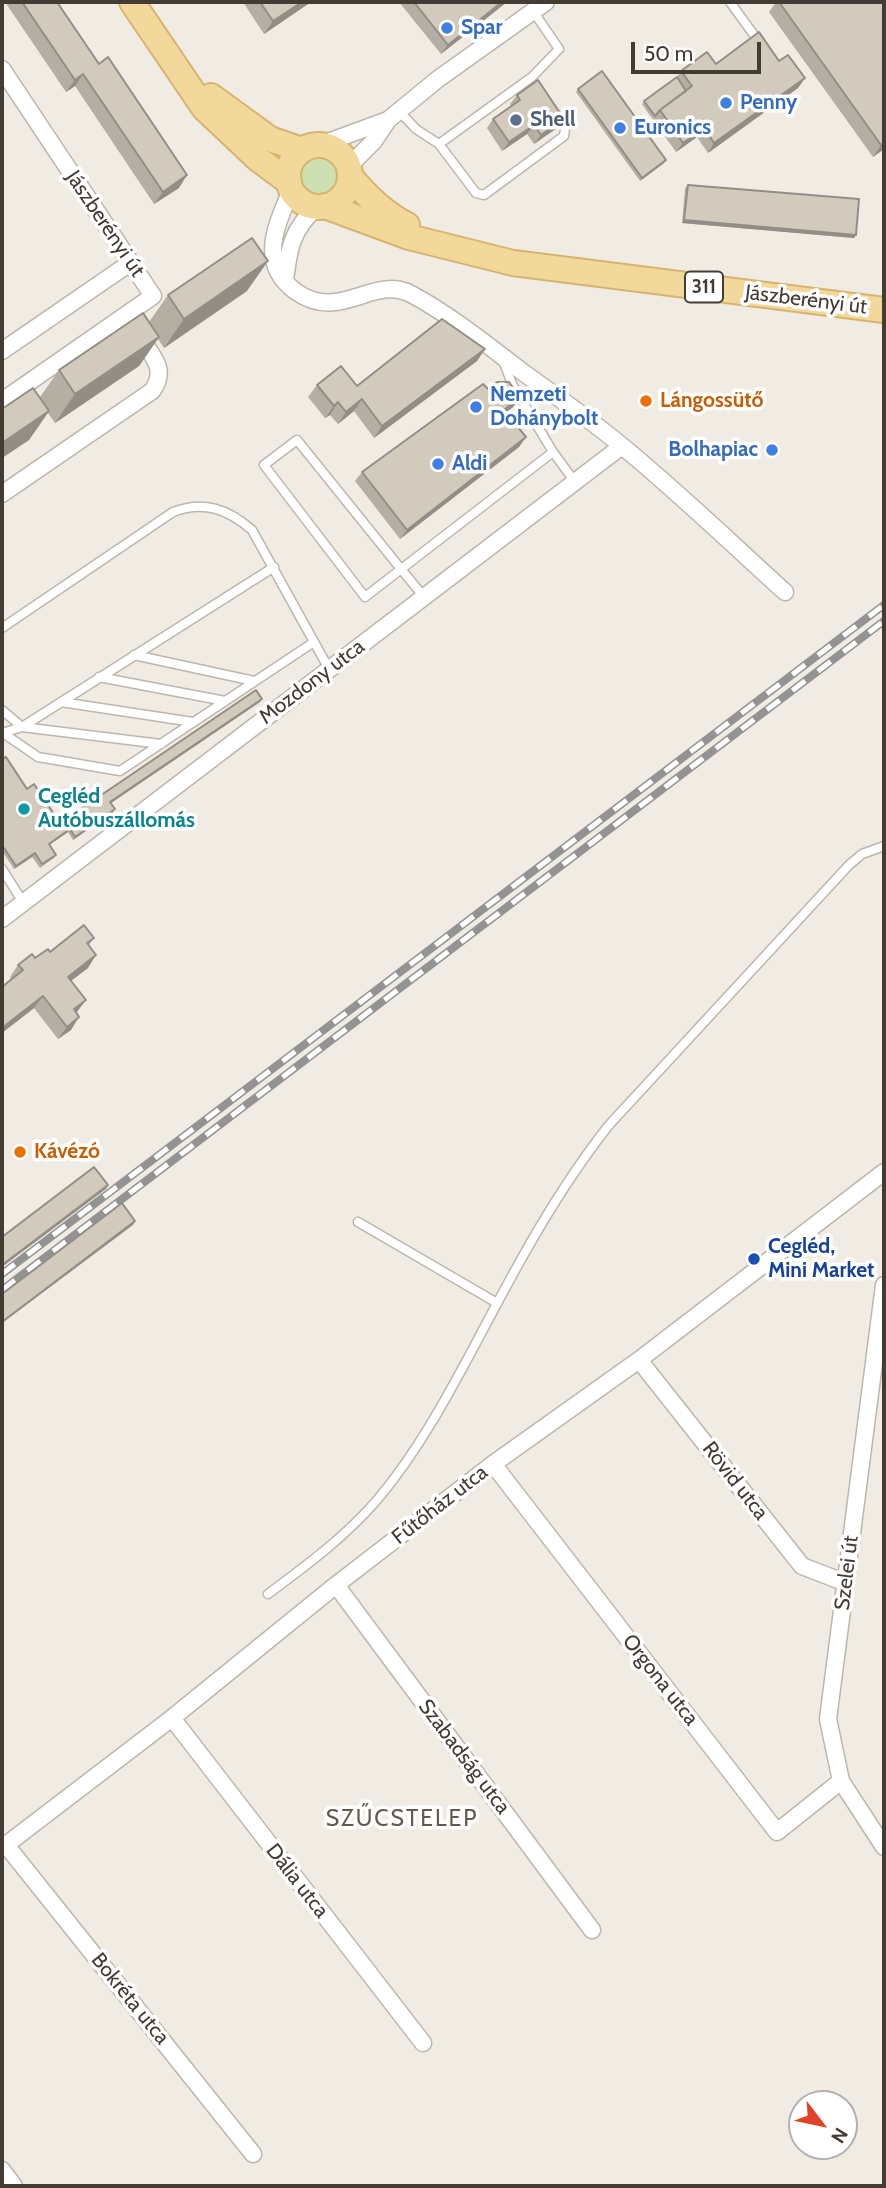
<!DOCTYPE html>
<html>
<head>
<meta charset="utf-8">
<style>
	body { margin:0 }
	#map { position:relative; width:886px; height:2188px; overflow:hidden; background:#f0ece4; font-family:Cabin,sans-serif }
	canvas { display:block }
	.frame { position:absolute; inset:0; border:4px solid #423c35; pointer-events:none }
	.north { position:absolute; left:788px; top:2090px; width:70px; height:70px; box-sizing:border-box; background:#fff; border:2px solid #b3b1ae; border-radius:50%; rotate:122deg; font-size:19px; font-weight:700; line-height:28px; text-align:center; color:#423c35 }
	.north::after { content:''; display:block; margin:auto; width:24px; height:32px; background:#e24129; clip-path:polygon(50% 0,100% 100%,50% 72%,0 100%) }
	.scale { position:absolute; left:631px; top:42px; width:130px; height:32px; box-sizing:border-box; border:4px solid #423c35; border-top:0; padding-left:9px; font-size:21px; line-height:24px; white-space:nowrap; color:#423c35; -webkit-text-stroke:5px #fff; paint-order:stroke }
</style>
</head>
<body>
<div id="map">
<canvas width="886" height="2188"></canvas>
<div class="frame"></div>
<div class="north">N</div>
<div class="scale">50 m</div>
</div>
<script>
const ctx = document.querySelector('canvas').getContext('2d');
ctx.lineJoin = 'round';
function paint(path, color) { ctx.fillStyle = color; ctx.fill(path, 'evenodd'); }
function stroke(path, color, width, dash) { ctx.strokeStyle = color; ctx.lineWidth = width; ctx.lineCap = dash ? 'butt' : 'round'; ctx.setLineDash(dash || []); ctx.stroke(path); }
function write(font, color, halo, rows, align = 'center') {
  ctx.font = font + ' Cabin,sans-serif'; ctx.lineWidth = 7; ctx.setLineDash([]); ctx.textBaseline = 'middle'; ctx.strokeStyle = halo; ctx.fillStyle = color; for (const [text, x, y, turn = 0] of rows) {
    ctx.save(); ctx.translate(x, y); ctx.rotate((+turn || 0) * Math.PI / 180); ctx.textAlign = isNaN(turn) ? turn : align; if (halo) ctx.strokeText(text, 0, 0); ctx.fillText(text, 0, 0); ctx.restore();
  }
}
const green = new Path2D(`
	M296 176a22 22 0 1 1 44 0a22 22 0 1 1-44 0Z`);
const service = new Path2D(`
	M730,2L759,42
	M399,111L416,129L439,144L532,77L559,49L533,11
	M439,144L476,193L484,195L564,136L565,128L556,114
	M503,360L512,384L553,452
	M424,597L401,569L297,440L264,465L365,597L553,452L575,482
	M2,628L173,512C203,500 228,509 252,530L329,669
	M134,655L254,681
	M99,677L225,701
	M61,702L193,722
	M2,710L22,727L161,744
	M2,733L22,727L274,567
	M3,733L38,757L120,771L314,642
	M2,869L23,902
	M358,1222L497,1303
	M268,1594C307,1565 345,1537 377,1500C417,1453 447,1397 476,1343C516,1267 556,1192 609,1125L849,865L862,854L884,846`);
const minor = new Path2D(`
	M2,69L153,296L2,401
	M320,145L388,120L438,79L546,2
	M348,167L374,141L388,120
	M291,190C277,225 257,262 295,291C340,324 373,274 411,294C452,316 487,345 524,373C557,397 591,420 622,446C678,492 731,543 785,592
	M285,280C289,248 292,229 317,207
	M2,351L130,263
	M2,494L152,391C169,368 150,354 137,333
	M2,919L622,446
	M884,1285L828,1719L841,1781L884,1847
	M639,1360L802,1566L846,1583
	M493,1464L777,1832L841,1781
	M336,1585L592,1930
	M172,1718L423,2043
	M6,1845L253,2154
	M2,1848L172,1718L336,1585L493,1464L639,1360L884,1172
	M2,2170L14,2186`);
const primary = new Path2D(`
	M132,2L204,108L258,159L289,182
	M211,96L270,139L302,150
	M288 176a31 31 0 1 1 62 0a31 31 0 1 1-62 0Z
	M350,176C367,197 384,213 407,225
	M325,206L409,237L513,263L884,310`);
const rail = new Path2D(`
	M2,1274L884,605
	M2,1290L884,621`);
const wall = new Path2D(`
	M5,2H57L99,64L179,188L154,204L75,86L66,92Z
	M243,2H311L264,34Z
	M399,2H507L441,54Z
	M776,2H884V149L873,157L769,12Z
	M779,61L805,78L798,88L708,153L697,137L676,152L642,104L644,101L677,77L681,71L716,64Z
	M578,89L664,163L640,181L576,92Z
	M517,95L557,128L534,144L527,134L502,151L487,128L493,119L511,106L510,104Z
	M688,185L856,235L854,238L682,223L685,188Z
	M247,291L164,348L158,339L139,366L55,423L48,413L29,440L2,458V409L40,397L59,370L149,322L168,295Z
	M485,349L477,361L374,438L354,411L338,424L330,415L325,418L308,397L317,385L357,386Z
	M488,389L520,397L513,407L506,413L526,437L519,447L400,539L355,481L362,472Z
	M260,702L111,803L115,809L113,812L73,840L68,832L49,845L56,855L54,858L40,868L32,857L14,869L2,851V759L27,789L60,823Z
	M94,938L89,945L88,968L71,981L76,1013L71,1030L58,1039L34,1008L2,1033V987L11,979L10,977L18,965L50,952Z`);
const shadedWall = new Path2D(`
	M302,2H311L264,34L273,21Z
	M502,2H507L441,54L448,45Z
	M83,74L75,86L66,92L75,80Z
	M805,78L798,88L708,153L714,143Z
	M564,119L557,128L534,144L541,135Z
	M534,125L527,134L502,151L509,142Z
	M704,128L697,137L676,152L683,143Z
	M884,143V149L873,157L881,145Z
	M666,160L664,163L640,181L642,178Z
	M187,175L179,188L154,204L163,192Z
	M684,220L856,235L854,238L682,223Z
	M268,261L247,291L164,348L184,319Z
	M159,337L139,366L55,423L75,394Z
	M485,349L477,361L374,438L382,426Z
	M520,397L513,407L497,419L504,410Z
	M362,399L354,411L338,424L346,412Z
	M338,402L330,415L325,418L334,406Z
	M49,411L29,440L2,458V443Z
	M526,437L519,447L400,539L407,530Z
	M262,699L260,702L108,805L110,802Z
	M115,809L113,812L73,840L75,837Z
	M70,829L68,832L46,847L49,844Z
	M35,853L32,857L14,869L16,866Z
	M96,955L88,968L60,989L68,977Z
	M43,996L34,1008L2,1033V1028Z
	M86,1000L77,1012L65,1022L74,1009Z
	M79,1017L71,1030L58,1039L67,1027Z
	M108,1185L106,1189L2,1267V1265Z
	M135,1221L133,1225L2,1323V1322Z`);
const building = new Path2D(`
	M22,2H57L99,64L108,57L187,175L163,192L83,74L75,80Z
	M260,2H302L273,21Z
	M414,2H502L448,45Z
	M779,2H884V143L881,145Z
	M759,32L779,61L788,55L805,78L714,143L704,128L683,143L660,110L692,86L681,71L707,52L716,64Z
	M602,71L666,160L642,178L578,89Z
	M677,77L686,91L660,110L655,116L644,101Z
	M538,80L564,119L541,135L534,125L509,142L493,119L520,100L517,95Z
	M688,185L859,199L856,235L684,220Z
	M252,238L268,261L184,319L168,295Z
	M143,313L159,337L75,394L59,370Z
	M442,319L485,349L382,426L362,399L346,412L338,402L334,406L317,385L341,366L357,386Z
	M497,382H509L520,397L504,410L526,437L407,530L362,472L483,384L488,389Z
	M33,388L49,411L2,443V409Z
	M256,690L262,699L110,802L115,809L75,837L70,829L49,844L56,855L42,864L35,853L16,866L2,845V759L6,757L27,789L34,784L60,823Z
	M84,925L94,938L87,943L96,955L68,977L86,1000L74,1009L79,1017L67,1027L43,996L2,1028V987L23,970L18,965L32,954L35,958L48,949L50,952Z
	M94,1167L108,1185L2,1265V1237Z
	M122,1203L135,1221L2,1322V1294Z`);
const markers = [
	[447,28,7,"#3f7fe0"],
	[726,103,7,"#3f7fe0"],
	[516,120,7,"#5c6f8a"],
	[620,128,7,"#3f7fe0"],
	[646,401,7,"#e8710a"],
	[476,407,7,"#3f7fe0"],
	[772,450,7,"#3f7fe0"],
	[438,464,7,"#3f7fe0"],
	[24,809,7,"#0f9aa8"],
	[20,1152,7,"#e8710a"],
	[754,1259,7,"#1a4fb4"]
];
const shields = [
	[704,287,38]
];
const shieldNames = [
	["311",704,287]
];
const shopNames = [
	["Spar",461,28],
	["Penny",740,103],
	["Euronics",634,128],
	["Nemzeti",490,395],
	["Dohánybolt",490,419],
	["Bolhapiac",758,450,"right"],
	["Aldi",452,464]
];
const serviceNames = [
	["Shell",530,120]
];
const streetNames = [
	["Jászberényi út",105,224,56],
	["Jászberényi út",806,300,7],
	["Mozdony utca",312,682,-37],
	["Rövid utca",735,1481,52],
	["Fűtőház utca",440,1505,-38],
	["Szelei út",847,1573,-83],
	["Orgona utca",660,1680,52],
	["Szabadság utca",464,1757,53],
	["Dália utca",297,1881,52],
	["Bokréta utca",130,1999,51]
];
const foodNames = [
	["Lángossütő",660,401],
	["Kávézó",34,1152]
];
const cultureNames = [
	["Cegléd",38,797],
	["Autóbuszállomás",38,821]
];
const transitNames = [
	["Cegléd,",768,1247],
	["Mini Market",768,1271]
];
const neighbourhoodNames = [
	["SZŰCSTELEP",402,1819]
];
paint(green, '#cce0b1');
stroke(service, '#bdb6ab', 11);
stroke(minor, '#bdb6ab', 19);
stroke(primary, '#d6b46d', 28);
stroke(service, '#fff', 8);
stroke(minor, '#fff', 16);
stroke(primary, '#f3d89b', 24);
stroke(rail, '#939393', 8);
stroke(rail, '#fff', 5, [16]);
paint(wall, '#b5aea3');
paint(shadedWall, '#948d85');
paint(building, '#d3cabe');
stroke(building, '#948d85', 2);
for (const [x, y, r, color] of markers) { const dot = new Path2D(); dot.arc(x, y, r, 0, 2 * Math.PI); ctx.fillStyle = color; ctx.fill(dot); stroke(dot, '#fff', 2.5); }
for (const [x, y, w] of shields) { const box = new Path2D(); box.roundRect(x - w / 2, y - 15.5, w, 31, 5); ctx.fillStyle = '#fff'; ctx.fill(box); stroke(box, '#423c35', 2); }
write('bold 19px', '#423c35', null, shieldNames);
write('bold 21px', '#366cbe', '#fff', shopNames, 'left');
write('bold 21px', '#4e5e75', '#fff', serviceNames, 'left');
write('21px', '#423c35', '#fff', streetNames);
write('bold 21px', '#c56008', '#fff', foodNames, 'left');
write('bold 21px', '#0d838f', '#fff', cultureNames, 'left');
write('bold 21px', '#164399', '#fff', transitNames, 'left');
ctx.letterSpacing = '2px';
write('23px', '#635a4d', '#fff', neighbourhoodNames);
ctx.letterSpacing = '0px';
</script>
</body>
</html>
